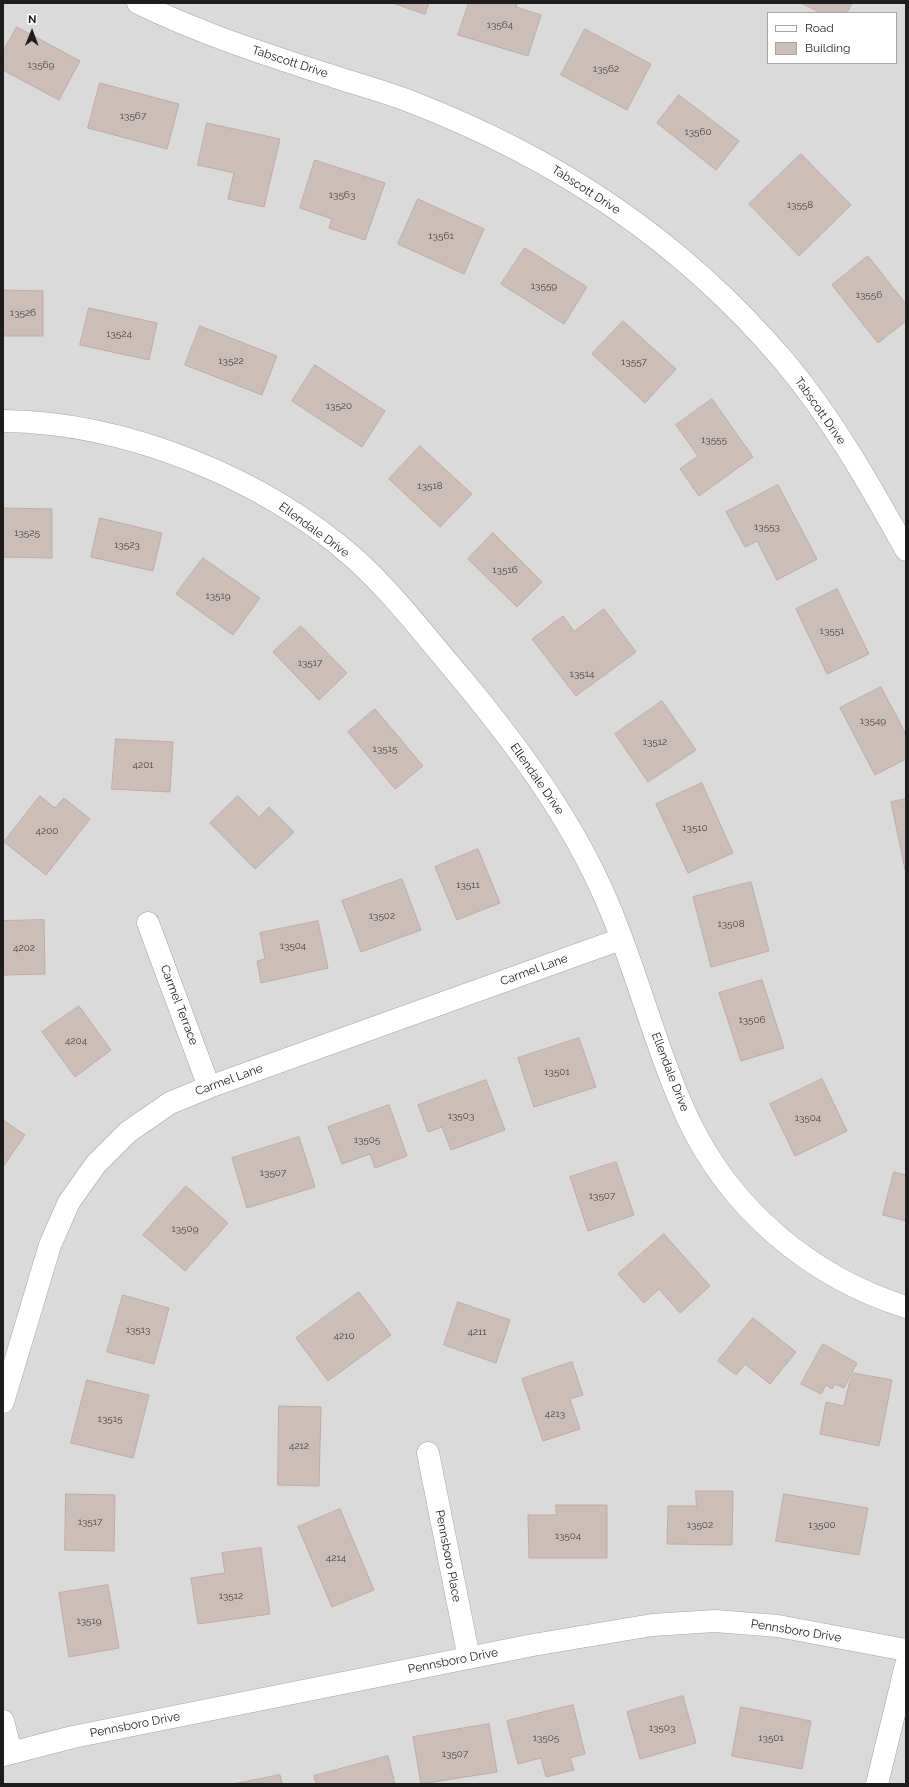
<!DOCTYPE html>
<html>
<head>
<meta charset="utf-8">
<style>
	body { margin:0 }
	#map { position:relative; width:909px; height:1787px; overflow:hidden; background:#efe8e2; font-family:Raleway,sans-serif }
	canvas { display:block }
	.frame { position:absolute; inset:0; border:4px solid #1d1d1d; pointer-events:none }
	.legend { position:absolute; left:767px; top:12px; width:130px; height:52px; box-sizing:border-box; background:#fff; border:1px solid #a5a5a5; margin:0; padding:5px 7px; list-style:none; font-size:12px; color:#1d1d1d }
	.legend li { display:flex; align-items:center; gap:8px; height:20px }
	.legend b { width:20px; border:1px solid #a5a5a5 }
	.north { position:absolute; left:12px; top:12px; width:40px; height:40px; -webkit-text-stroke:3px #fff; paint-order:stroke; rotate:1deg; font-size:11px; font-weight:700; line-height:16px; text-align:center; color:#1d1d1d }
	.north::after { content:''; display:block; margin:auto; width:14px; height:18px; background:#1d1d1d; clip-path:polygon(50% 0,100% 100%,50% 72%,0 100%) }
</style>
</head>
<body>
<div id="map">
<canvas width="909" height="1787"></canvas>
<div class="frame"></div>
<ul class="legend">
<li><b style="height:5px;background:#fff"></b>Road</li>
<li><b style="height:11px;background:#cbbdb8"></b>Building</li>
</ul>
<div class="north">N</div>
</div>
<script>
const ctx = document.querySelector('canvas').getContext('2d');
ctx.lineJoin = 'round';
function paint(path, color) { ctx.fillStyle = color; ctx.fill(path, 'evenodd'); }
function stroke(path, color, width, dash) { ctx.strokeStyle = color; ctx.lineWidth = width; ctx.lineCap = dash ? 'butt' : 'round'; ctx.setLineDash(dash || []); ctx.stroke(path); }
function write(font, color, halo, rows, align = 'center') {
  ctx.font = font + ' Raleway,sans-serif'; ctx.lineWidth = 3; ctx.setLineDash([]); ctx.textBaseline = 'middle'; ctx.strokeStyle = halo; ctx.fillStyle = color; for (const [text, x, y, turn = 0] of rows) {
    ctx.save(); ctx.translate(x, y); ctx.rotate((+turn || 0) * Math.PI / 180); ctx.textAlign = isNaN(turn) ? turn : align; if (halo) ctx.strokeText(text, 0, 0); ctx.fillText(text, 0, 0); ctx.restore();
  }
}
const residential = new Path2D(`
	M3,3H906V1784H3ZM768,13H896V63H768Z`);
const building = new Path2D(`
	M393,3H429L425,14Z
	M469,3H517L516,7L541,15L528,56L458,35Z
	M801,3H852L847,13H822Z
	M17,27L80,61L59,100L3,70V51Z
	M585,29L651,64L627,110L561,75Z
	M100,83L179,104L167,149L88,128Z
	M679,95L739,141L716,170L657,123Z
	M207,123L280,139L264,207L228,199L234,173L198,165Z
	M801,154L851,205L799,256L749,204Z
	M315,160L385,183L365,240L329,228L332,219L300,208Z
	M418,199L484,229L464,274L398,244Z
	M525,248L587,287L564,324L501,284Z
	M868,256L906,304V321L878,343L832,285Z
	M3,290L43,291V336H3Z
	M89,308L157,323L149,360L80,345Z
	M623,321L676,369L645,403L592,354Z
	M200,326L277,356L262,395L185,365Z
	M315,365L385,411L362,447L292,401Z
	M712,399L753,457L699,496L680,469L698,456L676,425Z
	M420,446L472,494L440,527L389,479Z
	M778,485L817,559L777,580L757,541L745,547L726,512Z
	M3,508L52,509V558L3,557Z
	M100,518L162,533L153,571L91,557Z
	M493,533L542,582L517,607L468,559Z
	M203,558L260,598L233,635L176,594Z
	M837,589L869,654L827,674L796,609Z
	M604,609L636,652L576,696L532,639L563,616L574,631Z
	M301,626L347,673L319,700L273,652Z
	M881,687L906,734V759L875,775L840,708Z
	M662,701L696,750L648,782L615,734Z
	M375,709L423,766L395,789L348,732Z
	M116,739L173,742L170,792L112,789Z
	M702,783L733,853L688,873L656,804Z
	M40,796L55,808L64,798L90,819L46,875L4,842Z
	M238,796L259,817L269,807L294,832L255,869L210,823Z
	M906,799V874L891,802Z
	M478,849L500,903L457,920L435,867Z
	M402,879L421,930L361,952L342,901Z
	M751,882L769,951L711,967L693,897Z
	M44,920L45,974L3,975V921Z
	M318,921L328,968L261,983L257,961L265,959L260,933Z
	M762,980L784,1048L741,1061L719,993Z
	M79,1006L111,1050L75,1077L42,1032Z
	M579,1038L596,1087L534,1107L518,1058Z
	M822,1079L847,1131L795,1156L770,1104Z
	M486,1080L505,1130L451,1150L442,1127L428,1132L418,1105Z
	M389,1105L407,1156L375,1168L370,1154L342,1164L328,1127Z
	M3,1120L25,1135L3,1167Z
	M299,1137L315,1187L247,1208L232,1158Z
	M616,1162L634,1215L588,1231L570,1177Z
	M894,1172L906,1175V1221L883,1215Z
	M186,1186L228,1223L185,1271L143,1235Z
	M664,1234L710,1286L680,1313L659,1289L644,1303L618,1274Z
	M359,1292L391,1335L328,1381L296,1338Z
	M123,1295L169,1308L154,1364L107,1352Z
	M458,1302L510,1320L496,1363L444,1345Z
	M753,1318L796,1352L770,1384L745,1364L736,1375L718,1361Z
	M823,1344L857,1363L844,1388L835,1384L832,1389L826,1385L821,1394L801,1384Z
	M572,1362L583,1395L570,1399L580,1429L543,1441L522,1379Z
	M854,1373L892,1380L879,1446L820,1434L826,1402L844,1406L849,1384Z
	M87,1380L149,1395L133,1458L71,1443Z
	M279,1406L321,1407L319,1486L278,1485Z
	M696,1491H733L732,1545L667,1544L668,1506H696Z
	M66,1494L115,1495L114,1551L65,1550Z
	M784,1494L868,1508L859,1555L776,1541Z
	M556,1505H607V1558H529L528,1515H556Z
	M340,1509L374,1590L332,1607L298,1527Z
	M261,1548L270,1614L198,1624L191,1578L225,1573L222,1553Z
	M108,1585L119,1648L69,1657L59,1593Z
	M683,1696L696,1743L640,1759L627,1712Z
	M573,1705L585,1754L570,1758L574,1770L546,1777L541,1758L518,1764L507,1721Z
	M741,1707L811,1721L802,1769L732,1756Z
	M489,1724L497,1772L421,1784L413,1737Z
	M388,1756L395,1784H316L314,1776Z
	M280,1775L282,1784H233Z`);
const minor = new Path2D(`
	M138,3C201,34 268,55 335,77C360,85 385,92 409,101C557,158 681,240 784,361C832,418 870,485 906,550
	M3,421C125,422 263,478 354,558C394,594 427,638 462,679C519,748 573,821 608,904C638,974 656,1050 688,1119C731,1210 811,1277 906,1307
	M148,923L209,1087
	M3,1402L50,1245L69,1202L96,1164L128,1132L170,1103L209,1087L621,939
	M428,1453L469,1658
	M3,1721L11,1752
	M3,1755L73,1737L533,1645L652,1625L715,1621L778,1626L906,1650
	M877,1784L906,1665`);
const numberNames = [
	["13564",500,25],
	["13569",41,65],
	["13562",606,69],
	["13567",133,116],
	["13560",698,132],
	["13563",342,195],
	["13558",800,205],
	["13561",441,236],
	["13559",544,286],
	["13556",869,295],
	["13526",23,313],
	["13524",119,334],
	["13522",231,361],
	["13557",634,362],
	["13520",339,406],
	["13555",714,440],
	["13518",430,486],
	["13553",767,527],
	["13525",27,533],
	["13523",127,545],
	["13516",505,570],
	["13519",218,596],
	["13551",832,631],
	["13517",310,663],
	["13514",582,674],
	["13549",873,721],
	["13512",655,742],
	["13515",385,749],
	["4201",143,765],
	["13510",695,828],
	["4200",47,831],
	["13511",468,885],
	["13502",382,916],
	["13508",731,924],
	["13504",293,946],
	["4202",24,948],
	["13506",752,1020],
	["4204",76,1041],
	["13501",557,1072],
	["13503",461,1116],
	["13504",808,1118],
	["13505",367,1140],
	["13507",273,1173],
	["13507",602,1196],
	["13509",185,1229],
	["13513",138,1330],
	["4211",477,1332],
	["4210",344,1336],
	["4213",555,1414],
	["13515",110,1419],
	["4212",299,1446],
	["13517",90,1522],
	["13502",700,1525],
	["13500",822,1525],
	["13504",568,1536],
	["4214",336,1558],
	["13512",231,1596],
	["13519",89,1621],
	["13503",662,1728],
	["13505",546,1738],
	["13501",771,1738],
	["13507",455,1754]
];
const streetNames = [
	["Tabscott Drive",290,62,18],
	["Tabscott Drive",586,190,33],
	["Tabscott Drive",820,411,55],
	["Ellendale Drive",314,530,36],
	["Ellendale Drive",537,779,55],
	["Carmel Lane",534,970,-20],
	["Carmel Terrace",179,1005,69],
	["Ellendale Drive",670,1072,69],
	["Carmel Lane",229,1080,-20],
	["Pennsboro Place",448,1556,79],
	["Pennsboro Drive",796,1631,9],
	["Pennsboro Drive",453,1661,-11],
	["Pennsboro Drive",135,1725,-11]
];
paint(residential, '#dbdada');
paint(building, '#cbbdb8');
stroke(building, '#c2aca3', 1);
stroke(minor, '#a4a4a4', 23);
stroke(minor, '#fff', 22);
write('10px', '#484544', null, numberNames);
write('12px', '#1d1d1d', '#fff', streetNames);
</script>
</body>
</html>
